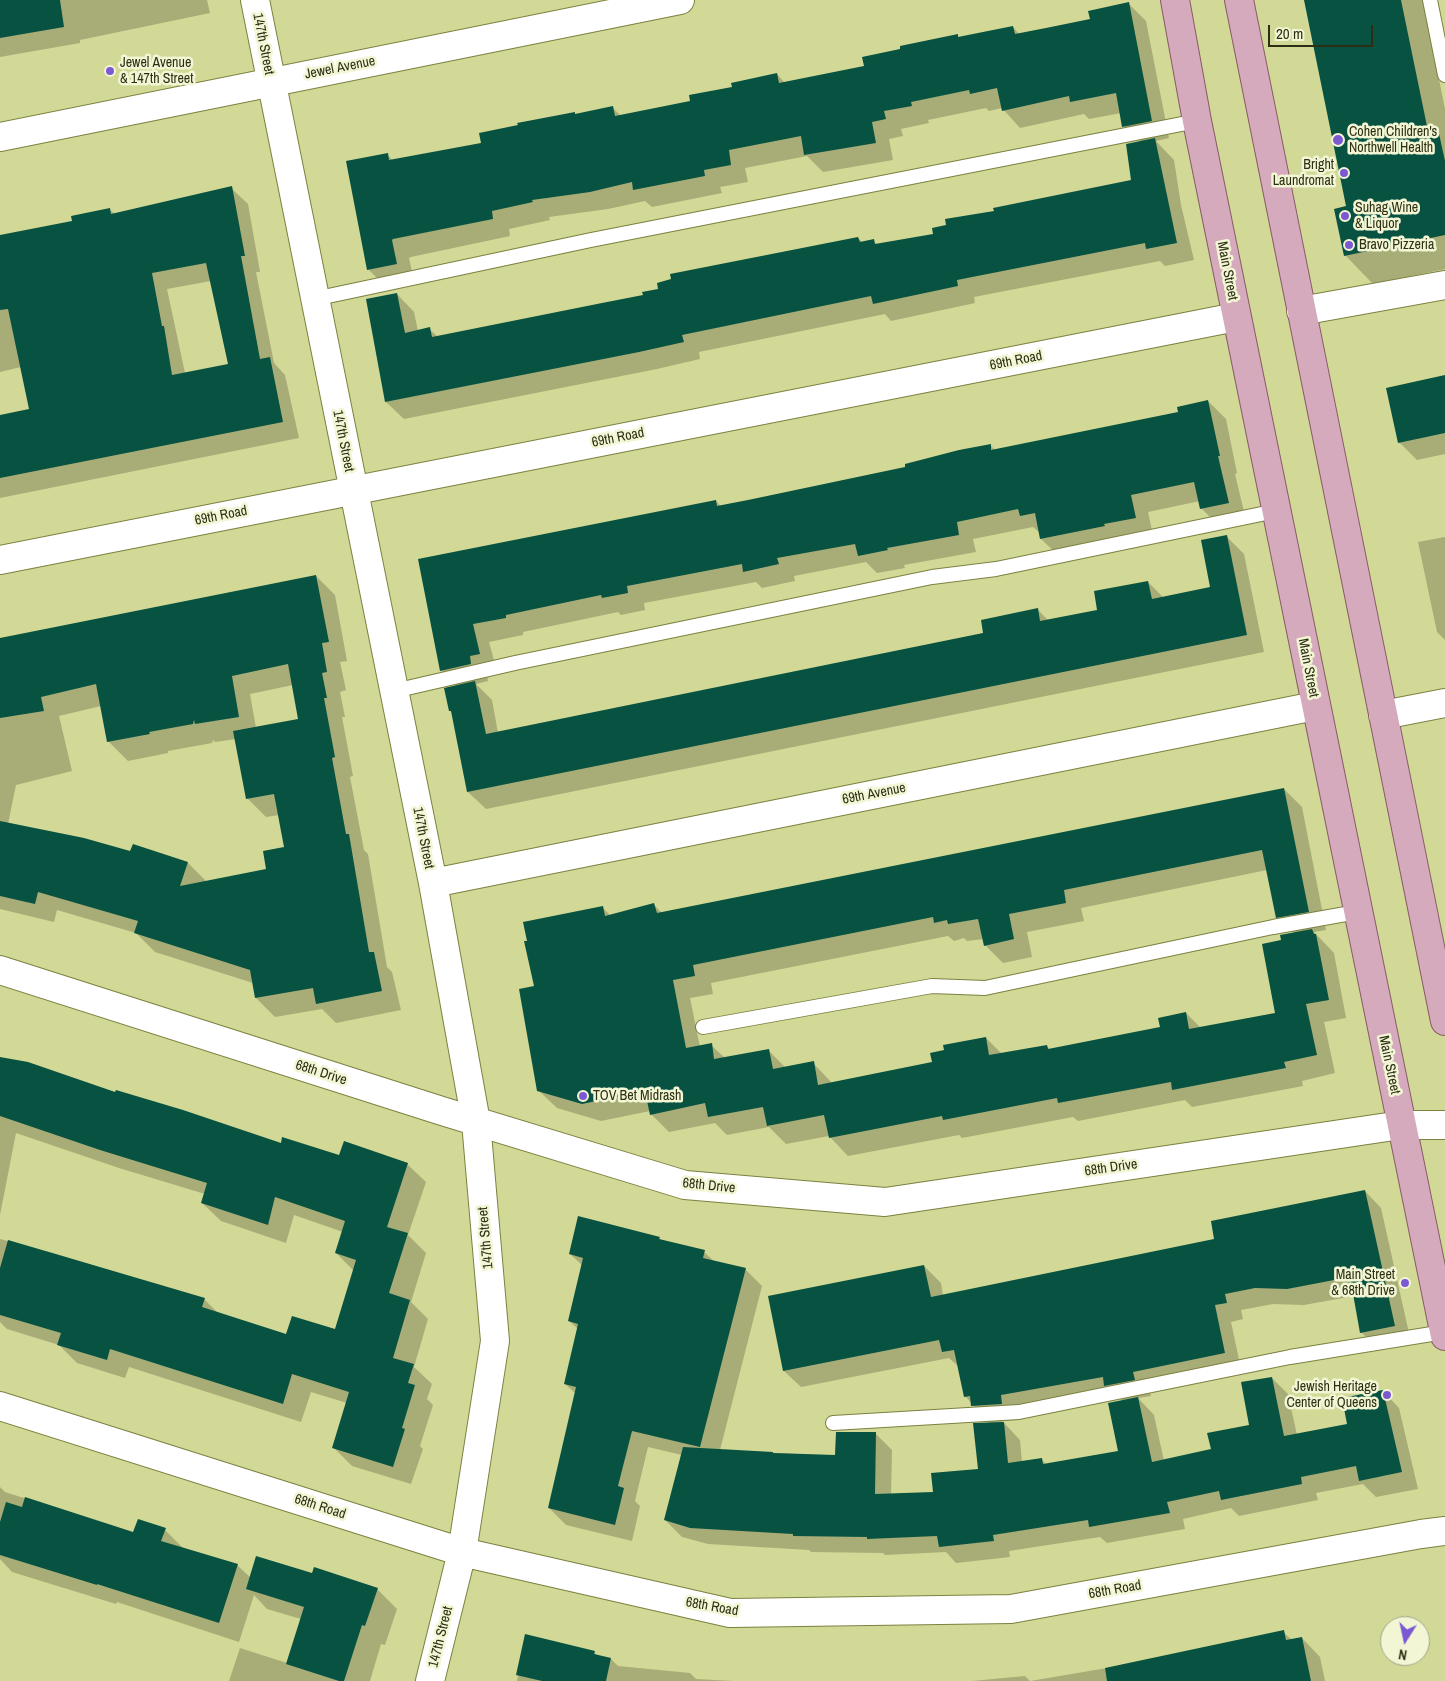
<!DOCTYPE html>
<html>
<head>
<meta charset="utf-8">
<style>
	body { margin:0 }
	#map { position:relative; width:1445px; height:1681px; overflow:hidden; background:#d2d895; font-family:"Archivo Narrow",sans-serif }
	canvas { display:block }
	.north { position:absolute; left:1380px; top:1616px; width:50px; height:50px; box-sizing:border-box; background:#f2f6d5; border:1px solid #a3a688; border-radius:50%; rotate:190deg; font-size:14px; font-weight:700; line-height:20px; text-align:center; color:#2d2f14 }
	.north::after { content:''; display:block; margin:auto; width:18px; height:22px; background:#7b59d3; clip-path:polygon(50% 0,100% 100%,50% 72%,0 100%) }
	.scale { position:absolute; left:1268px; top:25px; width:105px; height:22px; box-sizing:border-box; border:2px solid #2d2f14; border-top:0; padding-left:6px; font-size:15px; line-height:18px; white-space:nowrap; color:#2d2f14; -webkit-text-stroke:4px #f2f6d5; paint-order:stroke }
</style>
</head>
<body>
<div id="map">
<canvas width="1445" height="1681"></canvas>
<div class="north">N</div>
<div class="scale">20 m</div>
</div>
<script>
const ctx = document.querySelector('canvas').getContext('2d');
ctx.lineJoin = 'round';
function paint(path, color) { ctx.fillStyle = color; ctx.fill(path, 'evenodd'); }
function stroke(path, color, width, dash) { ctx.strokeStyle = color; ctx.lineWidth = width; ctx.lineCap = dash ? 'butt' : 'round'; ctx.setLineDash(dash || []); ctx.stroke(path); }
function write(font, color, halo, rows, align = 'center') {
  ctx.font = font + ' "Archivo Narrow",sans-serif'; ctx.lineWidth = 5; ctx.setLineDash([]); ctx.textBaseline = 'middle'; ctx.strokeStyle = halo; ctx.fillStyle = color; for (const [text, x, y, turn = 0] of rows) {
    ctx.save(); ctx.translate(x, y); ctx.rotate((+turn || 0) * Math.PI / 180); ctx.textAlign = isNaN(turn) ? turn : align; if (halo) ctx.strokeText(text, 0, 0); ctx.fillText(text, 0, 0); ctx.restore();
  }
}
const shadow = new Path2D(`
	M0,0H207L210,13L80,40V43L0,57Z
	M1305,0H1423L1445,109V269L1373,284L1345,255L1348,207Z
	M1129,4L1146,21L1169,138L1156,141L1174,160L1181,205L1194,260L1165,266L1160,261L974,297L975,303L891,321L885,314L699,352L700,359L657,369L404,419L386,402L397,294L414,312L418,331L429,329L438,337L644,296L858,238L863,243L873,241L878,245L935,235L995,212L1133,181L1140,142L1124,126L1121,113L1089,119L1084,114L1020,128L1002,108L989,111L986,108L928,120L929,123L901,129L903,136L889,139L893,160L823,172L807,156L745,168L748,182L720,187L722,193L652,207L645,201L608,209L549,217L550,220L509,229L510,236L411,257L409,258L414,281L386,287L368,269L387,154L393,161L482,144L576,115L613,108L621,116L691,102L777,74L785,83L865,67L958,36L960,38L1013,27L1020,35L1091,20Z
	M231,188L248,204L260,272H256L274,363L285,375L299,438L0,498V416L30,410L21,367L0,372V236L74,222L110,210L115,214ZM211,281L229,365L185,373L167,289Z
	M1445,377V454L1417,460L1399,442Z
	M1208,401L1226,419L1237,473L1235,474L1246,520L1219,526L1202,509L1200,501L1148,512L1153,535L1059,556L1041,539L1040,533L1033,527L973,539L976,552L904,565L905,568L877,573L866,562L794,576L795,581L762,588L756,582L644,603L645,610L621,615L618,612L523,632V635L489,642L497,671L487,674L488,681L476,684L492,700L498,733L985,634L1037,609L1049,621L1099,611L1148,582L1164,598L1212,588L1226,536L1244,554L1264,652L486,809L468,792L453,713L450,711L457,687L442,671L420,560L716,501L721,506L907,468L990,445L995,450L1179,413Z
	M1445,537V640L1437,632L1418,542Z
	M316,576L335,595L347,661L340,662L346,690L340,692L345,717H342L353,776L350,777L364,850L368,854L387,967L392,972L401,1010L336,1023L322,1009L275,1017L256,998L253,983L155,952L136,933L57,910L54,922L0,909V638L3,639ZM293,685L300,720L256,728L250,694ZM101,706L109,742L128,761L168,753V751L212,743L213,740L215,742L236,739L247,798L266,817L279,815L286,848L268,870L207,882L188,863L131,852L8,824L16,785L72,771L59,716Z
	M1284,789L1302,807L1326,930L1314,932L1334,953L1346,1018L1324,1022L1335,1073L1302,1081L1303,1086L1192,1107L1185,1100L1078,1121L1073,1117L962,1138L959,1135L848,1156L829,1136L786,1144L769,1127L727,1135L715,1123L669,1132L651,1114L650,1111L601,1121L557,1108L538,1090L535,987L602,907L611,916L654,905L662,913ZM1267,870L1277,917L1294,933L1283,941L1277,1014L1201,1028L1186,1013L1162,1028L1050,1050L1047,1046L1002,1054L986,1038L933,1063L832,1083L813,1063L786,1068L769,1051L725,1058L711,1045L700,1047L690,998L713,994L711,983L948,936L954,941L964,938L967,941L984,939L985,945L1003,963L1032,957L1027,932L1084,921L1081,908Z
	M0,1058L282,1144L340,1156L407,1164L426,1182L408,1235L426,1253L411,1302L428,1319L414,1367L432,1384L427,1399L433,1405L420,1446L423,1449L411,1484L352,1466L333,1447L347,1403L311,1392L301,1422L129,1367L125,1378L77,1363L59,1345L7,1329L0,1322V1239L53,1253L204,1299L219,1314L286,1336L336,1330L354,1271L336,1253L343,1232L294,1215L286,1243L221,1221L202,1203L205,1194L119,1168L16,1133L0,1215Z
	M1365,1191L1381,1208L1411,1342L1378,1349L1361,1332L1354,1296L1304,1305L1273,1304L1241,1310L1243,1319L1231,1322L1241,1369L1149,1388L1151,1396L1138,1398L1154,1415L1164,1461L1212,1450L1250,1426L1272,1378L1288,1394L1297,1435L1349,1425L1383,1391L1399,1408L1418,1489L1376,1497L1363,1484L1316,1493L1318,1500L1239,1516L1231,1508L1183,1519L1185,1529L1107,1543L1100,1537L1009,1551L1010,1557L956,1563L946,1552L885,1555L883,1553L811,1552L809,1550L708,1544L682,1537L665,1520L682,1455L648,1447L635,1501L640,1506L632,1541L566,1525L549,1508L576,1394L565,1384L578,1329L569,1321L583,1266L570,1254L659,1238L663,1242L704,1252L715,1262L746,1270L762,1286L720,1450L836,1456L875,1433L892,1450L891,1495L935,1493L979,1470L990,1424L965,1396L959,1367L949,1358L801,1387L784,1371L769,1297L924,1266L941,1283L943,1296L1216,1240ZM1115,1394L1122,1401L1119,1452L1047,1465L1041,1459L1022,1462L1020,1440L1002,1421L1018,1420L1017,1412Z
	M0,1487L5,1492L134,1533L165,1530L184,1549L237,1565L251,1578L313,1574L377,1589L397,1609L385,1645L381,1644L370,1681H229L240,1648L287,1663L301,1619L267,1609L254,1595L239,1642L117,1602L116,1604L12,1572L0,1559Z
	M1283,1632L1292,1640L1302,1638L1320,1657L1325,1681H972L1025,1676L1030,1681L1113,1667Z
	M526,1636L594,1652L598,1656L611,1659L618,1666L690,1673L696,1679L734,1681H517Z`);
const building = new Path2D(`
	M0,0H60L64,27L0,38Z
	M1304,0H1401L1428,131L1438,129L1445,161V235L1344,256L1334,209L1346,206Z
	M1129,2L1152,121L1122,127L1116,93L1070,102L1069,96L1002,111L997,88L970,94L969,90L911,102L912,106L884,111L886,119L872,122L876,143L804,155L801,136L729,150L731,165L704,170L705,176L633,190L632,182L590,192L532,200L533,202L492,211L493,219L393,239L392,240L397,264L367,270L346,161L388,153L389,160L481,143L479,133L518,125L517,123L575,112V114L613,106L615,116L690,101L689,95L732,87L731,83L777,73L779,83L864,66L862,57L900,49V46L958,34V37L1013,26L1015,34L1046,28L1090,19L1088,11Z
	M1155,138L1177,243L1146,249L1145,243L957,280L958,286L873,304L871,296L682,335L684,342L639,352L385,402L366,299L397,293L405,333L430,327L432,337L602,303L643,295L642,292L658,289L657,283L671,279L670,274L858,237L860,242L874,239L875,244L933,234L932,228L946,225L945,219L994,211L993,208L1131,180L1126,144Z
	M232,186L245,256H241L260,359L270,357L283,422L0,478V415L29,409L8,309L0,310V235L72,221L71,216L110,208L111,214ZM206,263L228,364L172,375L164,326H162L152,273Z
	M1445,375V433L1398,443L1386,388Z
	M1208,400L1220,456H1218L1229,503L1200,509L1194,482L1131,495L1136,518L1104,524L1105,526L1040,539L1035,513L1020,516L1018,509L957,522L959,535L887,548L888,550L858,556L855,544L777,558L779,564L743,572L742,564L627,586L628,593L602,598L601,595L506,615V618L473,624L480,654L470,656L471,664L440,671L418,559L716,500L717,506L748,500L905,467V464L959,450L991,444V450L1178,412L1177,407Z
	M1227,535L1247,635L467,792L451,711H449L444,688L475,681L486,734L983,633L981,620L1038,608L1040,621L1097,610L1094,591L1148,581L1152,599L1210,587L1201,540Z
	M316,575L329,642L322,643L327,672L322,673L327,698H324L335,757L332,758L346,834H349L369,952H374L382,991L316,1004L313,988L255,998L250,970L134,933L138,921L38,892L35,904L0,896V821L84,838L130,851L133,844L188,862L180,886L266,869L263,851L284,847L274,794L246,799L233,731L298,719L288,664L232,676L239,717L195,724L194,720L193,724L149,732L150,734L107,742L96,684L41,697L44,711L0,718V638Z
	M1284,788L1309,912L1276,918L1262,850L1064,890L1066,903L1009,914L1014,939L984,946L978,919L948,924L947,920L934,923L933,917L693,965L695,976L673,980L686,1048L712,1043L714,1059L769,1049L773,1069L814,1061L818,1085L932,1062L930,1053L944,1050L943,1045L986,1037L989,1055L1047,1045L1048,1049L1160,1027L1158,1018L1186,1012L1189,1029L1275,1013L1262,944L1281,940L1280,935L1312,929L1314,934H1316L1329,1000L1306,1004L1317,1055L1284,1062L1286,1068L1172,1090L1171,1082L1058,1103L1057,1098L943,1120L942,1116L829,1138L824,1115L767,1126L763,1107L708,1117L705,1103L650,1115L645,1091L582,1104L537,1091L519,989L534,986L524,941H527L523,922L603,906L605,916L654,903L657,913Z
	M0,1057L28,1062L115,1092L116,1090L183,1110L281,1143L282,1137L339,1155L344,1141L408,1163L387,1227L408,1233L389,1293L410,1300L393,1358L414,1364L408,1383L415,1385L402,1428L405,1429L393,1467L332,1448L349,1392L292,1374L283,1404L110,1349L107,1360L57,1345L61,1333L0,1315V1268L8,1240L205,1298L202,1307L286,1334L292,1316L335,1329L356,1260L335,1253L345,1221L275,1197L268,1225L201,1203L207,1183L100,1150L0,1116Z
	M1365,1190L1395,1326L1360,1333L1350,1277L1287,1289L1255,1288L1225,1294L1227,1303L1215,1305L1225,1353L1133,1372L1135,1380L1104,1386L1103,1377L1001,1395L1002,1404L971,1406L970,1396L964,1397L954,1350L942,1352L939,1340L783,1371L768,1296L924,1265L931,1297L1214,1239L1211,1221Z
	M578,1216L660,1237L659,1239L705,1250L703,1258L746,1268L700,1447L632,1431L618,1486L624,1488L615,1525L548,1508L576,1387L564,1384L578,1324L568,1321L583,1258L569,1254Z
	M1272,1377L1284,1436L1347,1424L1342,1398L1383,1390L1402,1472L1359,1481L1356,1466L1301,1477L1302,1484L1221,1500L1219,1491L1167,1502L1170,1513L1089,1527L1088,1520L993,1535L994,1541L939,1547L937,1536L867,1539V1537L793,1536V1534L690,1528L664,1520L683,1447L773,1452V1453L835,1455L836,1432H876L875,1494L933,1492L931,1473L978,1469L973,1423L1004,1422L1008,1463L1042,1458L1043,1464L1118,1451L1108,1403L1138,1397L1152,1462L1211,1449L1207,1433L1249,1425L1241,1382Z
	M25,1497L133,1532L138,1519L166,1528L161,1541L238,1564L219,1623L97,1584V1585L0,1555V1522L6,1502L22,1507Z
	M256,1556L312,1573L314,1567L378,1588L365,1626L362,1625L344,1681H339L286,1664L304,1607L246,1589Z
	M1284,1630L1286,1640L1302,1637L1311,1681H1107L1105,1668Z
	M525,1634L595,1651L594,1654L611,1658L606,1681H542L516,1675Z`);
const lane = new Path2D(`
	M1430,0L1445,75
	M314,299L591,240L1197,121
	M394,691L515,663L932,577L996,569L1276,511
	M703,1027L932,986L985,988L1273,927L1357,912
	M833,1423L1019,1412L1290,1357L1444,1332`);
const street = new Path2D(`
	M255,0L433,883L476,1122L495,1341L462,1552L430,1681
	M1301,311L1445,285
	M0,560L1236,317
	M1383,715L1445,703
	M433,883L1315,706
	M0,970L442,1111L685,1185L885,1202L1401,1125H1445
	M0,1406L462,1552L730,1613L1011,1609L1421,1534L1445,1531`);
const secondary = new Path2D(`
	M0,137L680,0`);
const primary = new Path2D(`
	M1175,0L1197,121L1445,1336
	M1239,0L1445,1021`);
const markers = [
	[110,71,5,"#7b59d3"],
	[1338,140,6,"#7b59d3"],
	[1344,173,5,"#7b59d3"],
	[1345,216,5,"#7b59d3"],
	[1349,245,5,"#7b59d3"],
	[583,1096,5,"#7b59d3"],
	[1405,1283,5,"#7b59d3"],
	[1387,1395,5,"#7b59d3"]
];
const streetNames = [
	["147th Street",263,44,79],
	["Jewel Avenue",340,68,-11],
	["Main Street",1227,271,79],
	["69th Road",1016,361,-11],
	["69th Road",618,438,-11],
	["147th Street",343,441,79],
	["69th Road",221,516,-11],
	["Main Street",1308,668,79],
	["69th Avenue",874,794,-11],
	["147th Street",423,838,79],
	["Main Street",1389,1065,78],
	["68th Drive",321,1073,18],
	["68th Drive",1111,1168,-8],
	["68th Drive",709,1186,6],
	["147th Street",486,1238,-95],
	["68th Road",320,1507,18],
	["68th Road",1115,1590,-10],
	["68th Road",712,1607,10],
	["147th Street",441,1637,-76]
];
const poiNames = [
	["Jewel Avenue",120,63],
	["& 147th Street",120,79],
	["Cohen Children's",1349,132],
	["Northwell Health",1349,148],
	["Bright",1334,165,"right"],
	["Laundromat",1334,181,"right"],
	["Suhag Wine",1355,208],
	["& Liquor",1355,224],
	["Bravo Pizzeria",1359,245],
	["TOV Bet Midrash",593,1096],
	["Main Street",1395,1275,"right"],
	["& 68th Drive",1395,1291,"right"],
	["Jewish Heritage",1377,1387,"right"],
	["Center of Queens",1377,1403,"right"]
];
paint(shadow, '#0003');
paint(building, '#075241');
stroke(lane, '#7c8140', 16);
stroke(street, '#7c8140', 30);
stroke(secondary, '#7c8140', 30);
stroke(primary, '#875b65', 30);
stroke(lane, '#fff', 14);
stroke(street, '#fff', 28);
stroke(secondary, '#fff', 28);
stroke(primary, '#d4aabc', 28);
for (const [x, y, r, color] of markers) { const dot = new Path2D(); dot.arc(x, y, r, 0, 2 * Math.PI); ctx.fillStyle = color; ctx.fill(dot); stroke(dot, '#f2f6d5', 2); }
write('14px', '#2d2f14', '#f2f6d5', streetNames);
write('14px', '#2d2f14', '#f2f6d5', poiNames, 'left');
</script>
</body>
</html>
